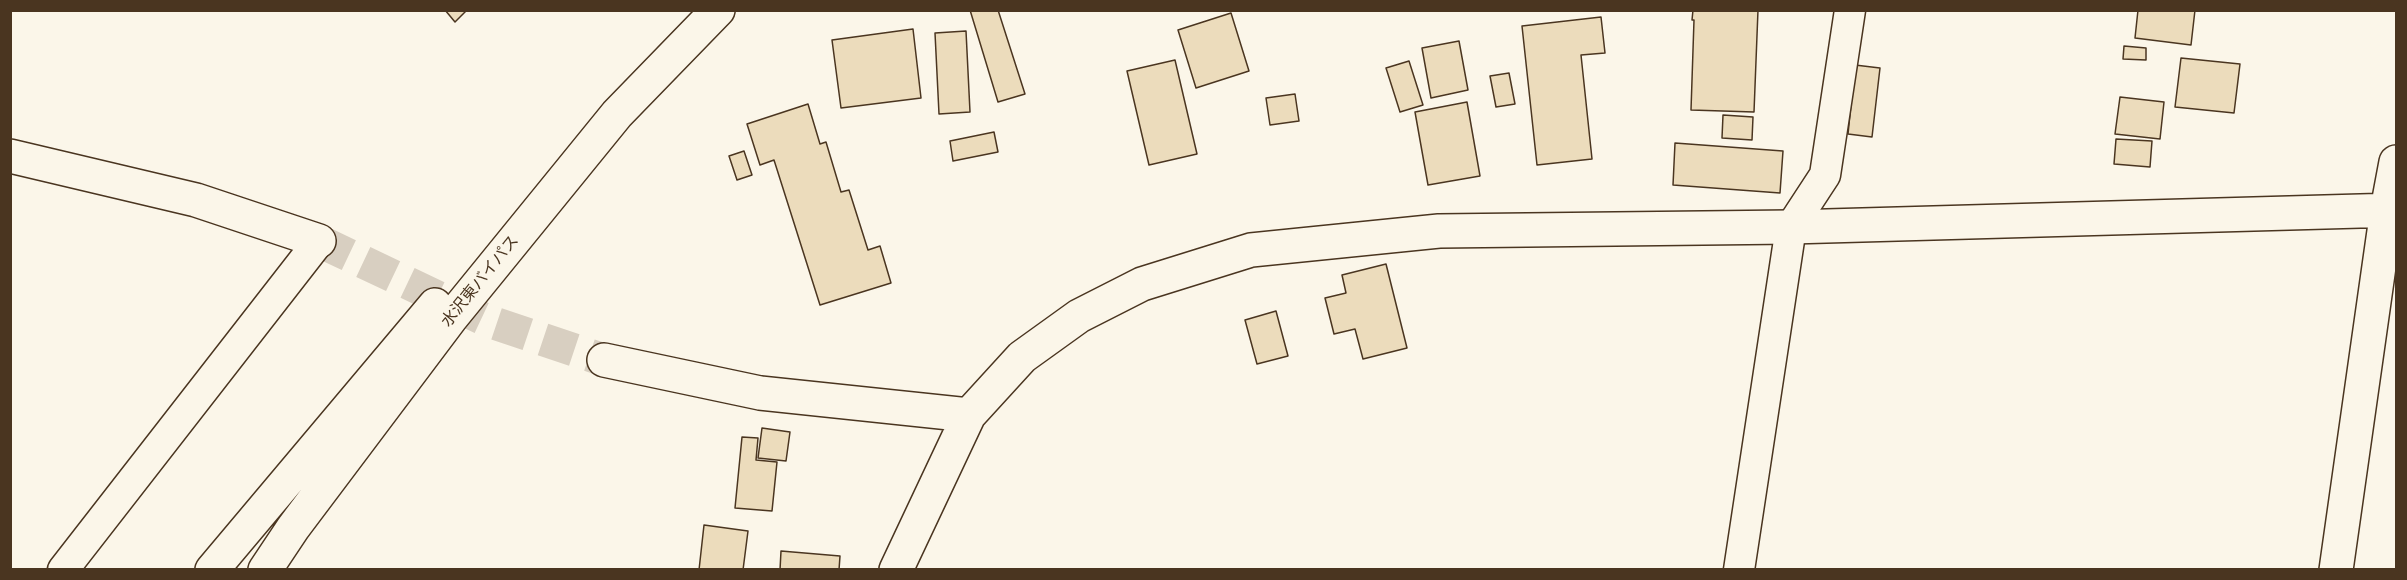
<!DOCTYPE html>
<html>
<head>
<meta charset="utf-8">
<style>
	body { margin:0 }
	#map { position:relative; width:2407px; height:580px; overflow:hidden; background:#fbf6e9; font-family:"Source Sans 3",sans-serif }
	canvas { display:block }
	.frame { position:absolute; inset:0; border:12px solid #4a3520; pointer-events:none }
</style>
</head>
<body>
<div id="map">
<canvas width="2407" height="580"></canvas>
<div class="frame"></div>
</div>
<script>
const ctx = document.querySelector('canvas').getContext('2d');
ctx.lineJoin = 'round';
function paint(path, color) { ctx.fillStyle = color; ctx.fill(path, 'evenodd'); }
function stroke(path, color, width, dash) { ctx.strokeStyle = color; ctx.lineWidth = width; ctx.lineCap = dash ? 'butt' : 'round'; ctx.setLineDash(dash || []); ctx.stroke(path); }
function write(font, color, halo, rows, align = 'center') {
  ctx.font = font + ' "Source Sans 3","Noto Sans JP",sans-serif'; ctx.lineWidth = 4.5; ctx.setLineDash([]); ctx.textBaseline = 'middle'; ctx.strokeStyle = halo; ctx.fillStyle = color; for (const [text, x, y, turn = 0] of rows) {
    ctx.save(); ctx.translate(x, y); ctx.rotate((+turn || 0) * Math.PI / 180); ctx.textAlign = isNaN(turn) ? turn : align; if (halo) ctx.strokeText(text, 0, 0); ctx.fillText(text, 0, 0); ctx.restore();
  }
}
const building = new Path2D(`
	M445,10H467L455,22Z
	M970,10H998L1025,94L998,102Z
	M1693,10H1758L1754,112L1691,110L1694,20H1692Z
	M2138,10H2195L2191,45L2135,38Z
	M1231,13L1249,71L1196,88L1178,30Z
	M1601,17L1605,53L1581,55L1592,159L1537,165L1522,26Z
	M913,29L921,98L841,108L832,40Z
	M966,31L970,112L939,114L935,33Z
	M1459,41L1468,90L1431,98L1422,48Z
	M2124,46L2146,48V60L2123,59Z
	M2181,58L2240,64L2234,113L2175,107Z
	M1175,60L1197,154L1149,165L1127,71Z
	M1409,61L1423,105L1400,112L1386,68Z
	M1855,65L1880,68L1872,137L1848,134Z
	M1509,73L1515,104L1496,107L1490,76Z
	M1295,94L1299,121L1270,125L1266,98Z
	M2120,97L2164,102L2160,139L2115,134Z
	M1467,102L1480,176L1428,185L1415,112Z
	M808,104L820,144L826,142L841,192L849,190L868,250L880,246L891,283L820,305L774,160L760,165L747,124Z
	M1723,115L1753,117L1752,140L1722,138Z
	M994,132L998,152L953,161L950,141Z
	M2116,139L2152,141L2150,167L2114,164Z
	M1675,143L1783,151L1780,193L1673,185Z
	M744,151L752,175L737,180L729,156Z
	M1386,264L1407,348L1363,359L1355,329L1334,334L1325,298L1346,293L1342,275Z
	M1276,311L1288,356L1257,364L1245,320Z
	M762,428L790,432L786,461L758,458Z
	M742,437L758,438L756,460L777,462L772,511L735,508Z
	M704,525L748,531L743,570H699Z
	M781,551L840,556L839,570H780Z`);
const tertiaryTunnel = new Path2D(`
	M319,241L488,321L604,360`);
const minor = new Path2D(`
	M63,570L319,241
	M1739,570L1791,227L1825,175L1850,10`);
const tertiary = new Path2D(`
	M10,156L196,200L319,241
	M604,360L760,393L969,415
	M896,570L969,415L1022,357L1079,316L1142,284L1251,250L1439,231L1791,227L2396,210
	M2336,570L2387,210L2396,162`);
const trunk = new Path2D(`
	M212,570L435,305
	M265,570L293,528L451,318L617,114L718,10`);
const streetNames = [
	["水沢東バイパス",481,282,-51]
];
paint(building, '#ecdcbc');
stroke(building, '#4a3520', 1.5);
stroke(tertiaryTunnel, '#d8cfc1', 33, [33, 16]);
stroke(minor, '#4a3520', 33);
stroke(tertiary, '#4a3520', 36);
stroke(trunk, '#4a3520', 36);
stroke(minor, '#fbf6e9', 30);
stroke(tertiary, '#fbf6e9', 33);
stroke(trunk, '#fbf6e9', 33);
write('16px', '#4a3520', '#fbf6e9', streetNames);
</script>
</body>
</html>
